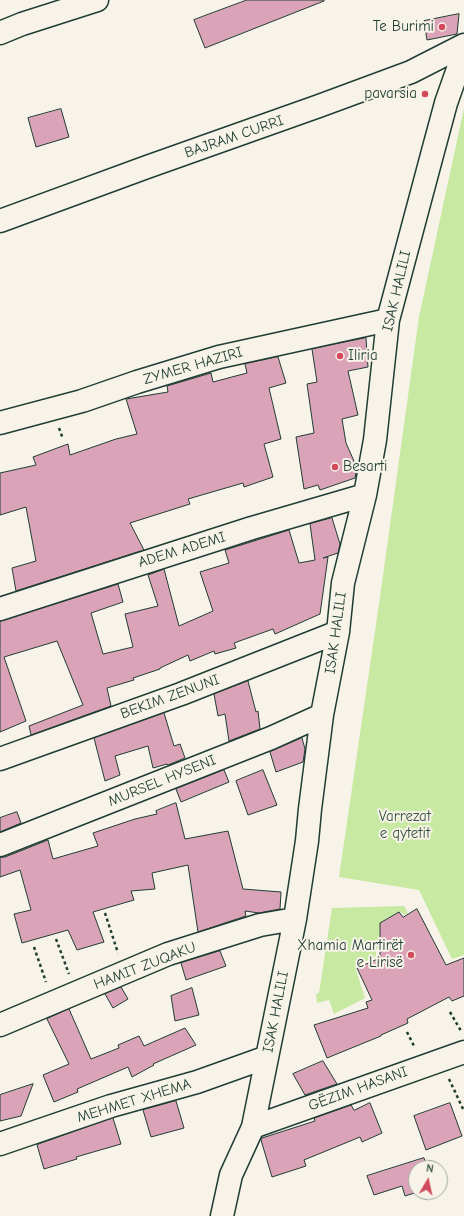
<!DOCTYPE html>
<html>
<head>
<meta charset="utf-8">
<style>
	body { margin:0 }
	#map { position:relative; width:464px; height:1216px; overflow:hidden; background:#f7f3e8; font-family:"Comic Neue",sans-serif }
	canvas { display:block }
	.north { position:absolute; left:408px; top:1160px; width:40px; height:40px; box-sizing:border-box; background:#f7f3e8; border:1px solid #a1aaa0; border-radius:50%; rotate:9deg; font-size:11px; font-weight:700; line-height:16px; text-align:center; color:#1f3d34 }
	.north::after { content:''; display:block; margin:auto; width:14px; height:18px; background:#d1495b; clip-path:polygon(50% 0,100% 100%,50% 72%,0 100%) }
</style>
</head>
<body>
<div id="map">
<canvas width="464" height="1216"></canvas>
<div class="north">N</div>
</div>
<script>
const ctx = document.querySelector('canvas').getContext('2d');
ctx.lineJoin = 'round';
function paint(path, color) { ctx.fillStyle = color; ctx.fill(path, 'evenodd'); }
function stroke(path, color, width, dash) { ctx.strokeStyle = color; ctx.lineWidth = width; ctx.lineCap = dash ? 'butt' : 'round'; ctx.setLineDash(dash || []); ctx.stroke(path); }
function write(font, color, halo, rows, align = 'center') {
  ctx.font = font + ' "Comic Neue",sans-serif'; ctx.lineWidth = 4; ctx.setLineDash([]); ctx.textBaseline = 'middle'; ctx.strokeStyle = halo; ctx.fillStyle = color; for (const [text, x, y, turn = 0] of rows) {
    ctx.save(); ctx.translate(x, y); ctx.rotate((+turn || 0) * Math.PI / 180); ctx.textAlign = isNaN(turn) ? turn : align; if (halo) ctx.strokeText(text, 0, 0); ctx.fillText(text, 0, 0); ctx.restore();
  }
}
const green = new Path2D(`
	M464,108V955L452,959L419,890L339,877L380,597L419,317Z
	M404,906L408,913L404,915L401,912L385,919L386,923L380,928L378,943L380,945L376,950V956L355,967L365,998L334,1014L329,1000L317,1003L316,994L319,993L332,908Z`);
const building = new Path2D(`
	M247,0H324V1L205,48L194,20Z
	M459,14L457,34L427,40L424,21Z
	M61,109L69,137L36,147L28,118Z
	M366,338L368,367L348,371L358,415L342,419L346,443L357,468L355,478L320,490L318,485L304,489L296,437L314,433L307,384L317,382L312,349Z
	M278,357L286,383L269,388L281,439L264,444L273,477L244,487L243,483L188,499L190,504L130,523L144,550L16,591L12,568L36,561L26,507L0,515V473L36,465L33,457L68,444L70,455L116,439L137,434L126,399L168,392L167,386L211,373L213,382L247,373L245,364Z
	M332,518L340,544L338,553L323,558L328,557L320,614L275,634L273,629L234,643L236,648L215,654L214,651L190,661L188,655L160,668V669L133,678L134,680L107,688L111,706L31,735L29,726L83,705L57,641L4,657L26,721L0,732V621L118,584L123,602L91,613L103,654L133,647L125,614L158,606L148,575L164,569L179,626L213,611L200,572L229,563L225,550L289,530L299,563L315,560L310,524Z
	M248,681L256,712L258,711L260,729L229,741L225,714L218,716L214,694Z
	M164,713L174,746L180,744L185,758L168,765L167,764L153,768L148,746L115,756L120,775L105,781L94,738Z
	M302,738L305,749L303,762L276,772L270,752Z
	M224,770L229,782L181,802L176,789Z
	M263,770L277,805L248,815L236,781Z
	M176,803L185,839L228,831L243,889L281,892L280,909L259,913L245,911L246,916L198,932L188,865L152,873L155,889L131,891L134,900L93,912L104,942L77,950L68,930L22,943L14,914L31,910L20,870L0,877V857H5L48,840L53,859L98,846L93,833L135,819L157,814L156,811Z
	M17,812L21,823L0,832V818Z
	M417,909L446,965L464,958V996L452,1001L449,997L407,1019L408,1023L381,1035V1036L327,1058L314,1025L368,1008L366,1002L372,1000L357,968L380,958V923L399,912L403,917Z
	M220,951L226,966L186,980L181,963Z
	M121,987L128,999L113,1008L105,994Z
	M192,988L199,1015L175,1021L171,996Z
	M69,1009L91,1059L119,1048L118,1045L139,1036L144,1046L185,1028L196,1045L153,1064L154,1065L132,1077L128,1067L77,1089L78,1092L54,1102L43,1075L69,1064L47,1019Z
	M323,1061L337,1084L305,1095L293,1074Z
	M33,1084L21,1116L0,1121V1095Z
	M176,1101L184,1128L151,1137L143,1110Z
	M370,1103L382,1133L362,1142L360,1137L304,1160L306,1166L272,1177L261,1140L262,1138L315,1121L314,1118L351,1105L354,1110Z
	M450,1103L462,1136L426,1150L414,1116Z
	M113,1118L121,1144L76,1157L77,1159L44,1169L37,1145Z
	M424,1158L427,1168H416V1192H418L405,1196L402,1186L374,1195L367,1176Z`);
const path = new Path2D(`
	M59,428L63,439
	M105,913L118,953
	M56,939L69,974
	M34,947L46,982
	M450,1012L461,1031
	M407,1032L415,1048
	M449,1079L464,1111`);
const minor = new Path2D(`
	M0,33L22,24L97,0
	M0,221L147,167L319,106L411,72L464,45
	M0,423L82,401L137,382L219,357L388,320
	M0,609L252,528L365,495
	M0,759L181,694L338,632
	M0,845L271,738L322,715
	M0,1025L168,954L260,925L295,919
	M253,1127L464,1052
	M0,1144L111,1106L197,1082L267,1057
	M222,1216L231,1175L253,1127L295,919L307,841L310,809L322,715L338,632L343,583L365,495L375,440L388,320L432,155L446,103L464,52`);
const markers = [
	[442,27,4,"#d1495b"],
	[425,94,4,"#d1495b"],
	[340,356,4,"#d1495b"],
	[335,467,4,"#d1495b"],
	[411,955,4,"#d1495b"]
];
const poiNames = [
	["Te Burimi",434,27],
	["pavarsia",417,94],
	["Iliria",348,356,"left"],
	["Besarti",343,467,"left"],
	["Xhamia Martirët",403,946],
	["e Lirisë",403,963]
];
const streetNames = [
	["BAJRAM CURRI",234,137,-19],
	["ISAK HALILI",397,291,-77],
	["ZYMER HAZIRI",193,366,-16],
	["ADEM ADEMI",182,550,-17],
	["ISAK HALILI",336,633,-82],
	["BEKIM ZENUNI",170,697,-20],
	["MURSEL HYSENI",162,781,-22],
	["HAMIT ZUQAKU",145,966,-21],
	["ISAK HALILI",276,1012,-79],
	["GËZIM HASANI",358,1089,-20],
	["MEHMET XHEMA",134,1101,-17]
];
const parkNames = [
	["Varrezat",405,817],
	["e qytetit",405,834]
];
paint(green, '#c7e9a2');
paint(building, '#dba3b8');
stroke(building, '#1f3d34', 1);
stroke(minor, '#1f3d34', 25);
stroke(path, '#1f3d34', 2.5, [3, 3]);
stroke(minor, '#f7f3e8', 22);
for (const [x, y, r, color] of markers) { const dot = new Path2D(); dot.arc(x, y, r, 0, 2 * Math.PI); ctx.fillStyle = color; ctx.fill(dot); stroke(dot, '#f7f3e8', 1.5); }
write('15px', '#1f3d34', '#f7f3e8', poiNames, 'right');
write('15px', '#1f3d34', '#f7f3e8', streetNames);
write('15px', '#385744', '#f7f3e8', parkNames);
</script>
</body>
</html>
